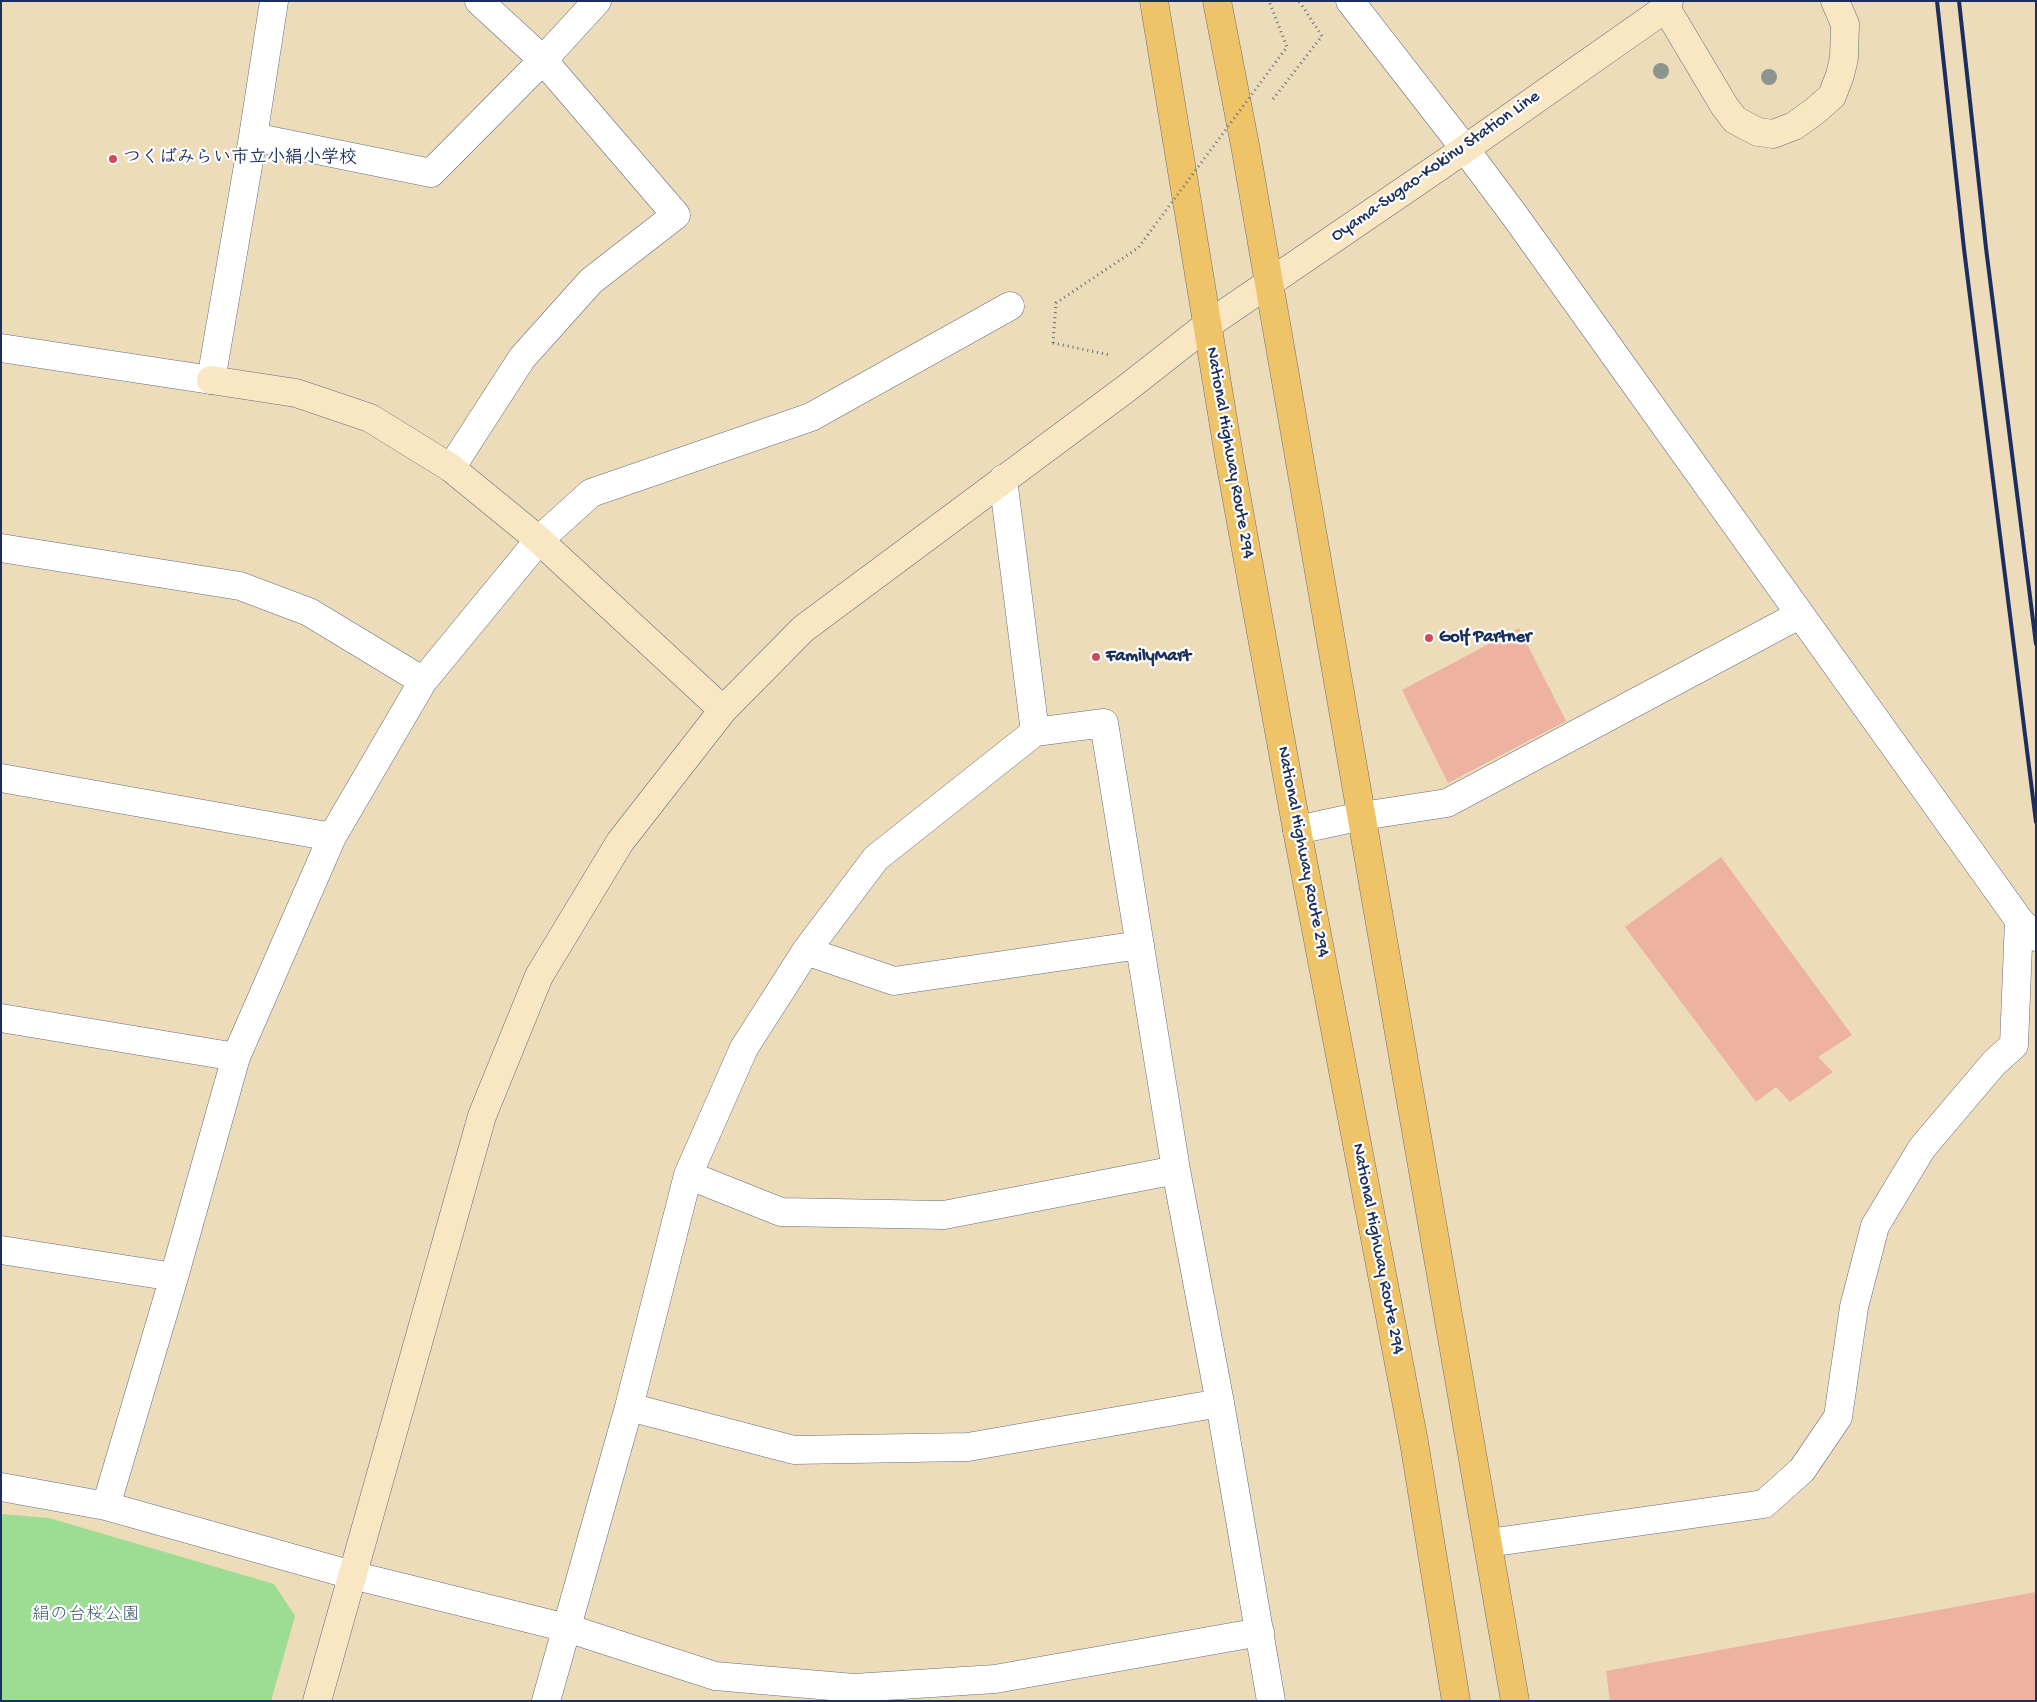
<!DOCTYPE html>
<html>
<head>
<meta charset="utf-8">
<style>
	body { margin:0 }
	#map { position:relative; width:2037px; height:1702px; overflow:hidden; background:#eddcb9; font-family:"Gochi Hand",sans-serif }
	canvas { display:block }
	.frame { position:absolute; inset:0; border:2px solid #1b2f5e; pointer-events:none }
</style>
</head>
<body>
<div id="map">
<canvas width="2037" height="1702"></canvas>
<div class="frame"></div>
</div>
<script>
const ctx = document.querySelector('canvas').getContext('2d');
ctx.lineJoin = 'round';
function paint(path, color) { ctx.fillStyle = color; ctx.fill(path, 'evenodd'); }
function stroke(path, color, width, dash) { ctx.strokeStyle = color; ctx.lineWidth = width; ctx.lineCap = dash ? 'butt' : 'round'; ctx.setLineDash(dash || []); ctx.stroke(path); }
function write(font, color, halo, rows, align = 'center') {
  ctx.font = font + ' "Gochi Hand","Klee One",sans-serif'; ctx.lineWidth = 4.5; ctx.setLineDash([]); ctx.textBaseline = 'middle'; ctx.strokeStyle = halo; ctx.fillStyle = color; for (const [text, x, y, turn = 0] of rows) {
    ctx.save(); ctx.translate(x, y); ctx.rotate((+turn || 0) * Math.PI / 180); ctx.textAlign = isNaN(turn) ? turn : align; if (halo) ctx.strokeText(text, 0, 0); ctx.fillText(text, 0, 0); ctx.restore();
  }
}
const green = new Path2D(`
	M1,1514L49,1518L274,1584L295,1616L271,1701H1Z`);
const building = new Path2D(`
	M1519,628L1566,721L1448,783L1402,690Z
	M1721,857L1852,1035L1818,1057L1833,1072L1790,1102L1776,1087L1756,1102L1625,927Z
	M2036,1592V1701H1610L1606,1671Z`);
const path = new Path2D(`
	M1273,99L1322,36L1299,1
	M1053,343L1110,355`);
const street = new Path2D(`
	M1350,1L1465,149L1515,216L2019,920L2036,937
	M253,137L431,173L543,60L597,1
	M1,348L211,380L253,137L274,1
	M451,468L522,358L591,281L676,215L543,60L479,1
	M1003,479L1035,732
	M1,548L240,586L309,612L423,681
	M1,778L332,837
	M1297,830L1362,816L1447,803L1799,615
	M806,951L894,981L1140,945
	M1,1018L236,1057
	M688,1175L781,1212L944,1215L1176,1170
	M1,1250L174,1277
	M629,1407L794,1450L968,1447L1220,1403
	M1,1487L106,1506L352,1575L567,1628L715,1676L854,1688L995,1679L1260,1632
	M106,1506L174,1277L236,1057L332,837L423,681L539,540L591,493L811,417L1010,306
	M1488,1543L1764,1504L1802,1470L1838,1417L1854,1307L1875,1226L1922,1148L1994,1063L2014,1045L2019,920
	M546,1701L629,1407L688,1175L744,1048L806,951L876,858L1035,732L1104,723L1176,1170L1220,1403L1271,1701`);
const secondary = new Path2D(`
	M1666,8L1725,107L1735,120L1758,132L1773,134L1794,126L1815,111L1832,96L1840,75L1844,58L1845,24L1835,1
	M211,380L296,393L370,418L451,468L539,540L723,710
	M317,1701L482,1116L539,976L620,842L723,710L803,629L1127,388L1206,326L1465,149L1666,8L1669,1`);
const highway = new Path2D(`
	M1154,1L1229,456L1297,830L1414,1442L1456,1701
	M1217,1L1245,145L1515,1701`);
const rail = new Path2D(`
	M1937,1L1964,249L2036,822
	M1959,1L1986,248L2036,644`);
const pathBridge = new Path2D(`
	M1053,343L1056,303L1138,248L1287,47L1269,1`);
const trees = [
	[1661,71],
	[1769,77]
];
const markers = [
	[113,159,5,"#d1495b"],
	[1429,638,5,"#d1495b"],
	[1096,657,5,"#d1495b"]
];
const poiNames = [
	["つくばみらい市立小絹小学校",123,159],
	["Golf Partner",1439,638],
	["FamilyMart",1106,657]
];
const streetNames = [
	["Oyama-Sugao-Kokinu Station Line",1436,167,-35],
	["National Highway Route 294",1229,453,80],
	["National Highway Route 294",1302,852,79],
	["National Highway Route 294",1377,1249,79]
];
const parkNames = [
	["絹の台桜公園",86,1616]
];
paint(green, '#9cdd93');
paint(building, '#edb2a2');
stroke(street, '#646c7e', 29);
stroke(secondary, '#646c7e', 29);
stroke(highway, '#646c7e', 29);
stroke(path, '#646c7e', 3, [1, 4]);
stroke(street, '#fff', 28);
stroke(secondary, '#f9e7c3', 28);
stroke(highway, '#efc469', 28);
stroke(rail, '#1b2f5e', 4);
stroke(pathBridge, '#646c7e', 3, [1, 4]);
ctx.fillStyle = '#8b948e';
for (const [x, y] of trees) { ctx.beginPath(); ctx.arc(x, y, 8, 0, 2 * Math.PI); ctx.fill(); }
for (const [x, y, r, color] of markers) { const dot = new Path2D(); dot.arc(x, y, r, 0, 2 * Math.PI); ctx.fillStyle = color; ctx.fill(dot); stroke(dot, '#fff', 2); }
write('bold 18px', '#1b2f5e', '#fff', poiNames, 'left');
write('18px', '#1b2f5e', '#fff', streetNames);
write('18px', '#3b5a6b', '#fff', parkNames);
</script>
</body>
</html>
